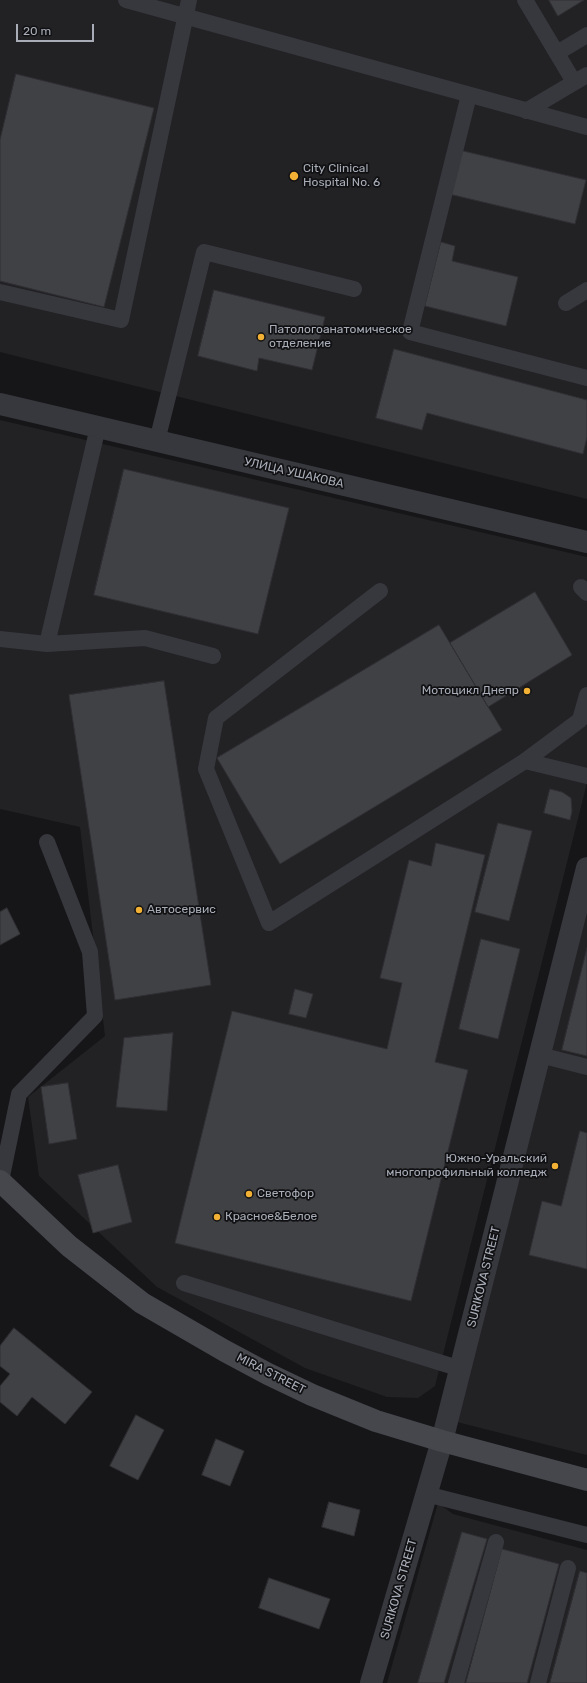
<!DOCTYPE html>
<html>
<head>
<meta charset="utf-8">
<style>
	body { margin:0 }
	#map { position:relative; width:587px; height:1683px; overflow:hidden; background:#161618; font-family:Rubik,sans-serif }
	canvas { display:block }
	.scale { position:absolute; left:16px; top:24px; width:78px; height:18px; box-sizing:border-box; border:2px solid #a8adb8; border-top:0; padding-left:5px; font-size:12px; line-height:14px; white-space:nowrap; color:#a8adb8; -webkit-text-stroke:3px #111113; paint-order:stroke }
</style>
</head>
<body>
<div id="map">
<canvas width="587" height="1683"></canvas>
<div class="scale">20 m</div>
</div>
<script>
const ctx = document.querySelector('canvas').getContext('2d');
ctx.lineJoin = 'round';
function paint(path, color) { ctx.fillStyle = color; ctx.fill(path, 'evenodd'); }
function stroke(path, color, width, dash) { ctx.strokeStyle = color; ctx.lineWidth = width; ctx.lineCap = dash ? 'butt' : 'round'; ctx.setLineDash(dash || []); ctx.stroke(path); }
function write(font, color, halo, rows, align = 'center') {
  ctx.font = font + ' Rubik,sans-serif'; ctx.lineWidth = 3.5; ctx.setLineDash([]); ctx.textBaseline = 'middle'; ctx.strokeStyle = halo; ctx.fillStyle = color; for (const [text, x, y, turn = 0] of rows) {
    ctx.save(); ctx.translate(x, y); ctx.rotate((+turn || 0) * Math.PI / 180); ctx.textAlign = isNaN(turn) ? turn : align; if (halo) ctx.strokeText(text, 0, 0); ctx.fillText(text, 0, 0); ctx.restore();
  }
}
const built = new Path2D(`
	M0,0H587V499L0,352Z
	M0,420L587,557V783L435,1386L418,1398L387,1397L305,1368L157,1287L39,1176L28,1097L105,1036L80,827L0,809Z
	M587,909V1455L457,1422Z
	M438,1503L453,1514L587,1550V1683H387Z`);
const building = new Path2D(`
	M549,0H584L558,16Z
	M16,74L154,108L104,307L0,281V140Z
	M459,150L586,180L575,224L449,194Z
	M441,242L455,246L452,261L518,277L506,326L425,306Z
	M214,290L325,317L312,370L259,358L257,371L198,356Z
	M394,349L587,400V437L583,454L427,413L422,430L376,418Z
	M124,469L289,508L258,634L94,595Z
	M535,592L572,655L488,707L450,643Z
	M439,625L502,730L280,864L217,758Z
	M164,681L211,985L115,1000L69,695Z
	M550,789L562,792L571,798L572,811L570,820L544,813Z
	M498,823L532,831L509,921L475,912Z
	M436,843L485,855L435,1062L468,1070L411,1301L175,1243L232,1011L387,1049L402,983L380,978L409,860L431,866Z
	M7,908L20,934L0,945V912Z
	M481,939L520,949L498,1039L459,1029Z
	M587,948V1056L562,1050Z
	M295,989L313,994L306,1018L289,1014Z
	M173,1033L167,1111L116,1107L124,1038Z
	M68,1083L77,1139L49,1144L41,1087Z
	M580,1131L587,1133V1269L529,1255L542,1201L561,1206Z
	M118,1165L132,1222L93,1233L78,1175Z
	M14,1328L92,1392L65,1424L32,1397L17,1416L0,1402V1386L10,1374L0,1366V1346Z
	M136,1415L164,1430L138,1480L110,1466Z
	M216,1439L244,1451L230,1486L202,1475Z
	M329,1502L360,1510L354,1536L322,1527Z
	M462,1532L487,1539L444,1683H418Z
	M502,1549L559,1564L527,1683H466Z
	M580,1571L587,1573V1683H550Z
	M269,1578L330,1599L319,1629L259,1608Z`);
const lane = new Path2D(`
	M126,0L587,127
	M525,0L574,82
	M557,53L587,35
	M469,95L410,332L587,378
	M526,111L587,75
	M0,292L121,320L189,0
	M566,303L587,290
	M157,441L204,252L354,289
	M581,587L587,593
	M380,591L216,718L206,769L269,923L525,761L587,776
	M0,639L47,644L145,638L213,656
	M47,644L98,427
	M525,761L580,720L587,695
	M540,1055L587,1067
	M1,1181L19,1094L95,1016L90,952L47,842
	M184,1283L461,1369
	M426,1494L587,1535
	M456,1683L496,1542
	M538,1683L568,1568`);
const street = new Path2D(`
	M0,404L587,542
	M371,1683L442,1441L587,868`);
const secondary = new Path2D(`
	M0,1181L69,1246L142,1303L225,1351L268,1374L312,1395L376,1421L442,1441L587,1480`);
const markers = [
	[294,176,5,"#f2b134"],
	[261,337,4,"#f2b134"],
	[527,691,4,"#f2b134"],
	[139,910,4,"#f2b134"],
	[555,1166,4,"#f2b134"],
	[249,1194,4,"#f2b134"],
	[217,1217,4,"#f2b134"]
];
const poiNames = [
	["City Clinical",303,169],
	["Hospital No. 6",303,183],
	["Патологоанатомическое",269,330],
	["отделение",269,344],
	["Мотоцикл Днепр",519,691,"right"],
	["Автосервис",147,910],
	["Южно-Уральский",547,1159,"right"],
	["многопрофильный колледж",547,1173,"right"],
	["Светофор",257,1194],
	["Красное&Белое",225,1217]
];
const streetNames = [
	["УЛИЦА УШАКОВА",294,473,13],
	["SURIKOVA STREET",484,1277,-76],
	["MIRA STREET",271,1374,27],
	["SURIKOVA STREET",399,1589,-74]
];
paint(built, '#222225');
paint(building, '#404145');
stroke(building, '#303034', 1);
stroke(lane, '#37383d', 16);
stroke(street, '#37383d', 22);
stroke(secondary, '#45474d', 22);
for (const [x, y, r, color] of markers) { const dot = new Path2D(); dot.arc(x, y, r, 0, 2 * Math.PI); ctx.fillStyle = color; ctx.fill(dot); stroke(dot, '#111113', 1.5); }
write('12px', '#a8adb8', '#111113', poiNames, 'left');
write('12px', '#a8adb8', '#111113', streetNames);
</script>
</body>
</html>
